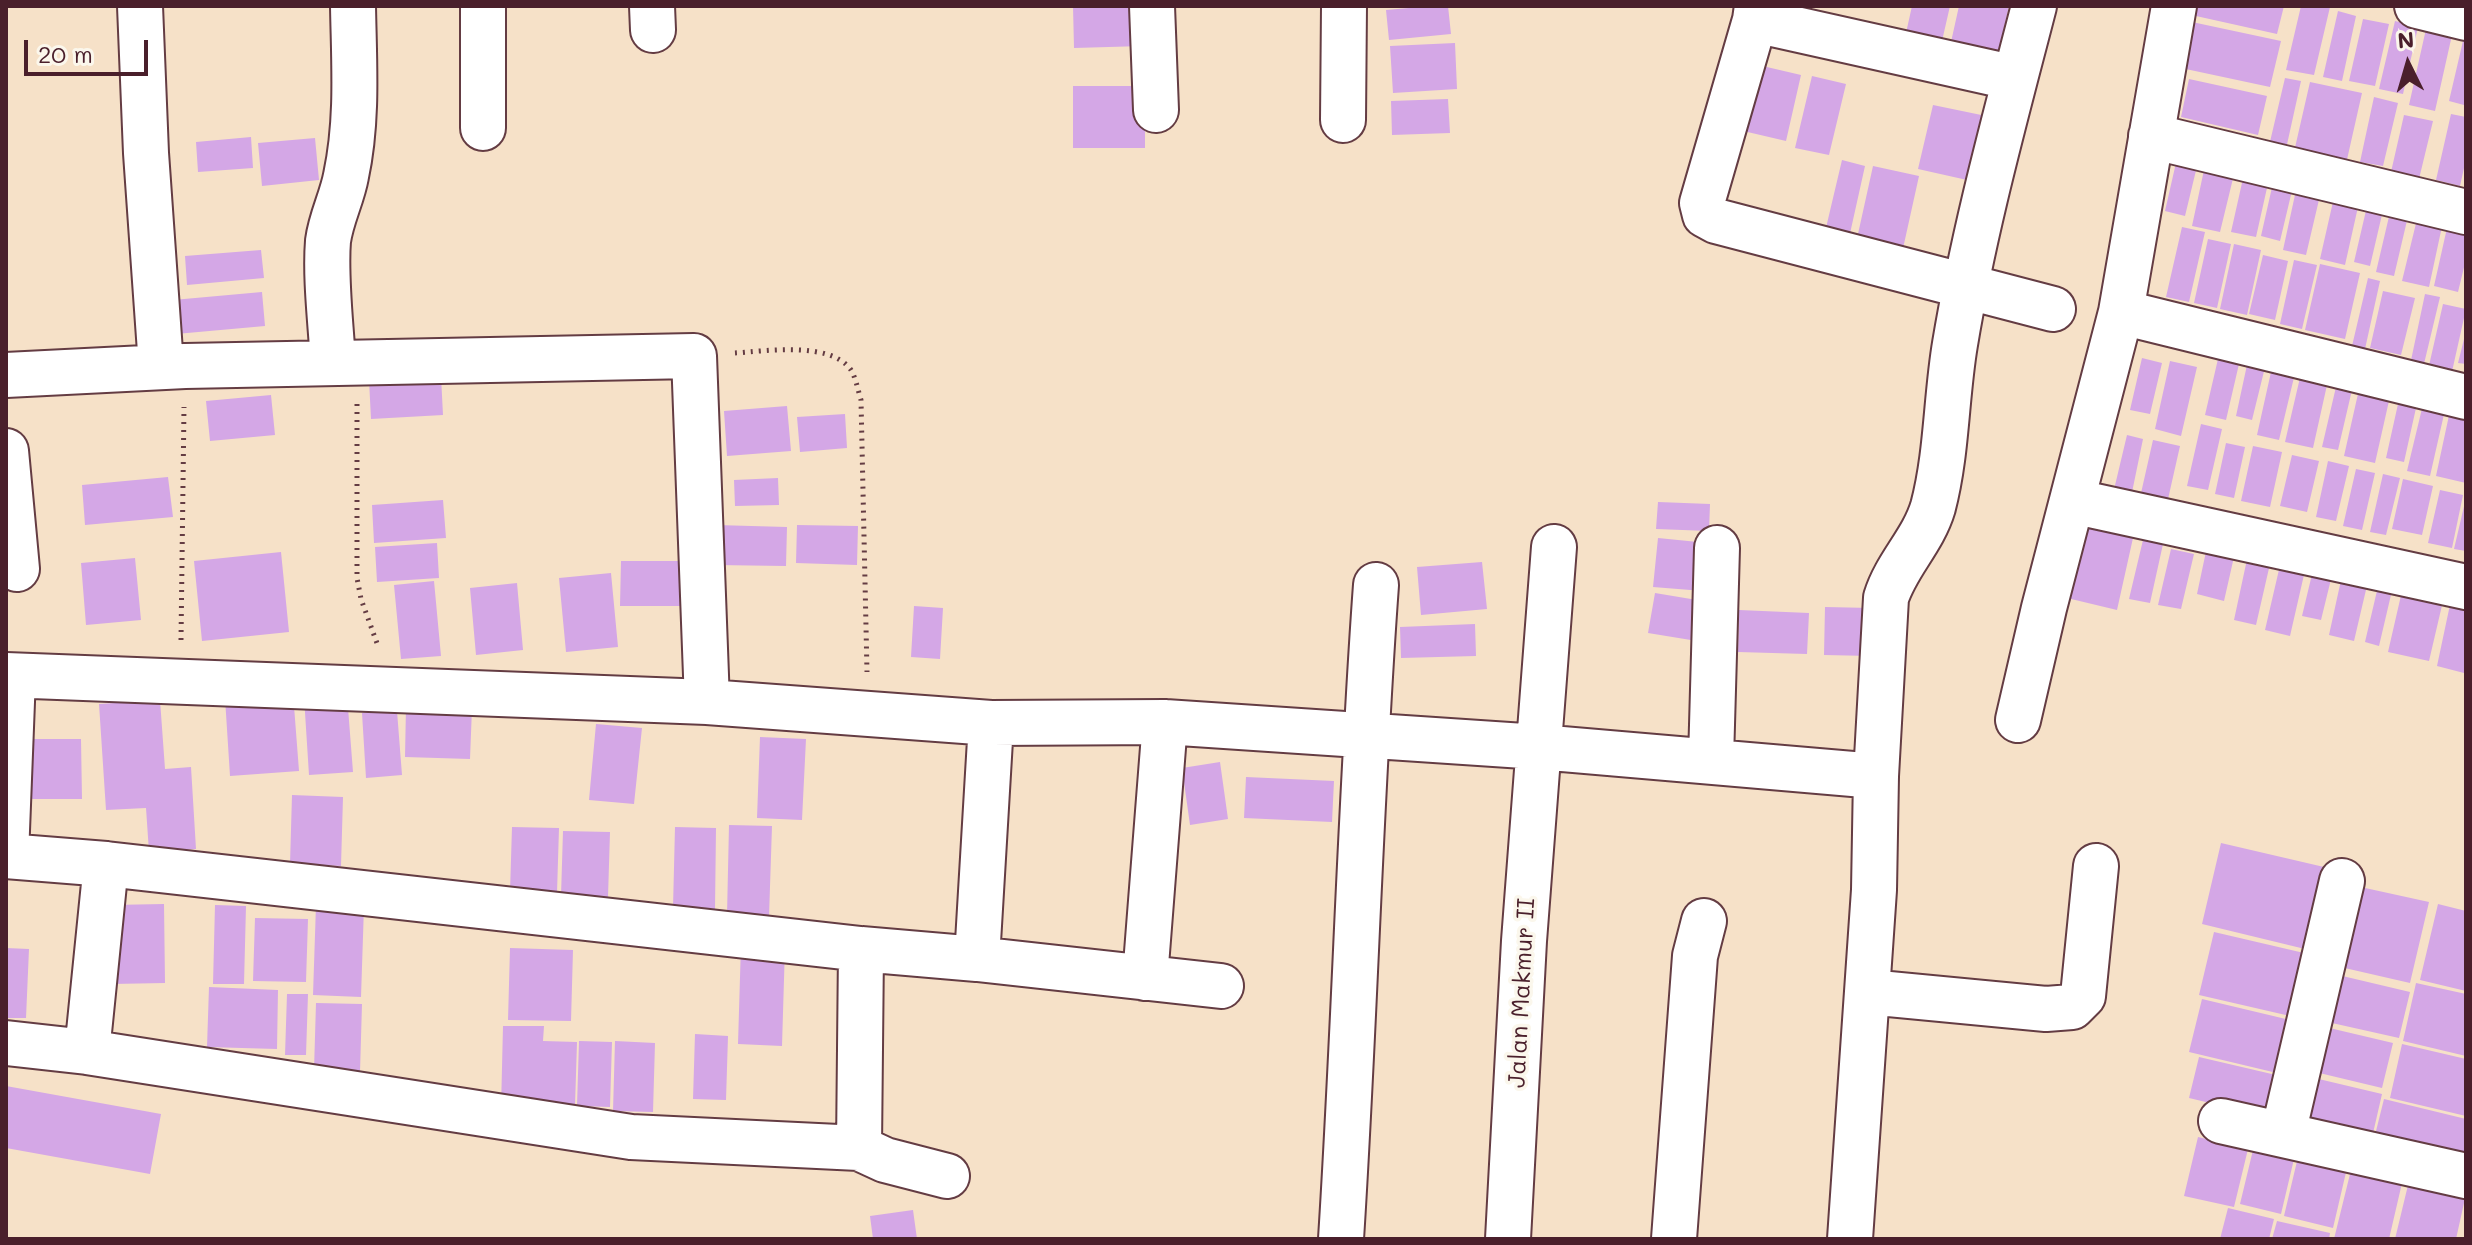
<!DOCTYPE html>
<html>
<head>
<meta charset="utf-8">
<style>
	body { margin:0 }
	#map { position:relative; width:2472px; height:1245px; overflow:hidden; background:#f6e1c8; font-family:Mali,sans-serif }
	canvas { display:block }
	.frame { position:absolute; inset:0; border:8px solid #4a1f2b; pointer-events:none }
	.north { position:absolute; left:2368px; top:24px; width:80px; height:80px; -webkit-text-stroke:6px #fbf7ec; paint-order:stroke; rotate:355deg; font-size:22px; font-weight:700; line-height:32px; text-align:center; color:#4a1f2b }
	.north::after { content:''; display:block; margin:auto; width:28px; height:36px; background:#4a1f2b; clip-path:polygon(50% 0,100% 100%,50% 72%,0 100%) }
	.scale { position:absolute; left:24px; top:40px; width:124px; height:36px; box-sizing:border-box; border:4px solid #4a1f2b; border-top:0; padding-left:10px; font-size:24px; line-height:28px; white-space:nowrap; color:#4a1f2b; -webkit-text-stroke:6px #fbf7ec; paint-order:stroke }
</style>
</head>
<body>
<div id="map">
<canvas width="2472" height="1245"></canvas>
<div class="frame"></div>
<div class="north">N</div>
<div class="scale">20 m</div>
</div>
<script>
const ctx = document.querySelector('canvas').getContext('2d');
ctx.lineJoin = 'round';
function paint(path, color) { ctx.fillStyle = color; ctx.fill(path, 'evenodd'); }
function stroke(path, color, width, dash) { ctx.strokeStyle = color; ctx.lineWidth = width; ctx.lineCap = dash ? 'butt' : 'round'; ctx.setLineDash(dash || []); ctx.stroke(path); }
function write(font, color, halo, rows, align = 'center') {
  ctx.font = font + ' Mali,sans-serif'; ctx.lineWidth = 7; ctx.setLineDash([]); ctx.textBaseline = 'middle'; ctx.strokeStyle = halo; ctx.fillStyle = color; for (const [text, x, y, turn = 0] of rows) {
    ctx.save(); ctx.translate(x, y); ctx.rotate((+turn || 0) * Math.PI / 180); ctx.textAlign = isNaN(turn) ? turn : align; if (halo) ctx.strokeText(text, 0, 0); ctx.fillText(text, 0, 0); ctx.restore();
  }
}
const building = new Path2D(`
	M1073,6H1142L1143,46L1074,48Z
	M1432,6H1448L1451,34L1389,40L1386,10Z
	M1912,6H1950L1942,41L1906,33Z
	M1959,6H2009L1998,53L1951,42Z
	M2189,6H2284L2277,34L2187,14Z
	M2301,6L2330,7L2314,75L2286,70Z
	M2338,11L2356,16L2342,81L2323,77Z
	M2363,19L2389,24L2375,86L2349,81Z
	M2395,21L2418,27L2403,94L2379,89Z
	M2192,22L2281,41L2270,87L2181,68Z
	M2426,29L2452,35L2435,111L2409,105Z
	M2463,41H2466V96L2464,105L2449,101Z
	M1455,43L1457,89L1393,93L1390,46Z
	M1754,64L1801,75L1786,141L1739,130Z
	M1812,76L1846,84L1829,155L1795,148Z
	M2285,78L2301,81L2286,149L2269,146Z
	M2189,79L2267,96L2258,135L2181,117Z
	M2310,82L2362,93L2346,164L2294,152Z
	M1073,86H1145V148H1073Z
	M2374,97L2398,103L2383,166L2360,162Z
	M1448,99L1450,133L1392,135L1391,101Z
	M1933,105L1991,117L1976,182L1918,169Z
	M2451,114L2466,117V159L2460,186L2436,180Z
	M2404,115L2433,121L2419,179L2391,172Z
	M251,137L253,168L198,172L196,142Z
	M315,138L319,180L262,186L258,143Z
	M2178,154L2199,158L2185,216L2165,211Z
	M2207,156L2237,162L2220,232L2192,226Z
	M1842,160L1865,166L1849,238L1825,232Z
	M2246,165L2271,170L2256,237L2231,232Z
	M1873,166L1919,176L1902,253L1856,243Z
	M2275,174L2295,178L2280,241L2261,236Z
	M2298,181L2322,187L2306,255L2283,250Z
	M2335,193L2360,198L2345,265L2320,259Z
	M2368,202L2384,206L2370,266L2354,262Z
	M2391,208L2409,212L2394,276L2376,272Z
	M2419,211L2444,217L2429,287L2402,281Z
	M2182,227L2205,232L2189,302L2166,297Z
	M2447,228L2466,232V259L2458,292L2434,286Z
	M2208,239L2231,244L2217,308L2194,303Z
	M2234,244L2261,250L2247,315L2220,309Z
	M261,250L264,278L187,285L185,256Z
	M2263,255L2288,261L2275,320L2249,314Z
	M2294,260L2317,265L2302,329L2280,324Z
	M2320,264L2360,273L2345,339L2305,330Z
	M2368,278L2380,281L2365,349L2352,346Z
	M2383,291L2415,298L2401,355L2370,348Z
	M262,292L265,326L176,334L173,300Z
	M2425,294L2440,297L2423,368L2410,365Z
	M2443,304L2466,309L2451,376L2428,370Z
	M2465,335H2466V364L2458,363Z
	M2221,346L2242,351L2226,420L2205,415Z
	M2250,351L2268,355L2252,420L2236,416Z
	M2142,358L2162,363L2150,414L2130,410Z
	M2170,361L2197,367L2181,436L2155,429Z
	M2273,363L2296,369L2279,440L2257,435Z
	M2302,369L2329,376L2313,448L2285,442Z
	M2339,374L2355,377L2338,450L2322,447Z
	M441,376L443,415L371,419L369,380Z
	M2362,376L2393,383L2375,463L2344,456Z
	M2402,386L2420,390L2404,462L2386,458Z
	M271,395L275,435L210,441L206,401Z
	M2425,396L2447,401L2430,476L2407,471Z
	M787,406L791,451L727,456L724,411Z
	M2451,406L2466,410V483L2436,476Z
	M845,414L847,448L800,452L797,417Z
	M2201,424L2222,429L2208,490L2187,486Z
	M2127,435L2143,439L2130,502L2112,498Z
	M2153,440L2180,446L2166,508L2139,502Z
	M2226,443L2245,447L2234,498L2215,494Z
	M2253,446L2282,452L2270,507L2241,501Z
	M2292,455L2319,461L2307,512L2280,506Z
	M2328,461L2349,466L2336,521L2316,517Z
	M2356,469L2375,473L2362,530L2343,526Z
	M2383,474L2400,478L2386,535L2370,532Z
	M168,477L173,517L85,525L82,485Z
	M778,478L779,505L735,506L734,480Z
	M2403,479L2433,486L2422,535L2392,529Z
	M2440,490L2463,495L2452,548L2428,543Z
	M443,500L446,538L374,543L372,505Z
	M1658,502L1710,504L1709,531L1656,529Z
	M2465,502H2466V551L2454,549Z
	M716,525L787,527L786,566L715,565Z
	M797,525L858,526L857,565L796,563Z
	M2083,526L2133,538L2117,610L2067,598Z
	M1658,538L1708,543L1703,591L1653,587Z
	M2143,540L2163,544L2150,603L2129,599Z
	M2208,542L2236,548L2224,601L2197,594Z
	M437,543L439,578L377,582L375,547Z
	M2171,549L2194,554L2181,609L2158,605Z
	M2249,550L2272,555L2256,625L2234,620Z
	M281,552L289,632L202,641L194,561Z
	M135,558L141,620L86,625L81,563Z
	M621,561H686L685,606H620Z
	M2281,561L2306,566L2290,636L2265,630Z
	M1482,562L1487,609L1421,615L1417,567Z
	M2314,566L2333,571L2321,620L2302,616Z
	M2343,571L2369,577L2354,641L2329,635Z
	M611,573L618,647L566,652L559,578Z
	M2380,578L2394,582L2379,646L2365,642Z
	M434,581L441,656L401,659L394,585Z
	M517,583L523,650L476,655L470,588Z
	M2402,591L2443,601L2429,661L2388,652Z
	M1655,593L1709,602L1703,642L1648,633Z
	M2451,600L2466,604V663L2464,673L2437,666Z
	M914,606L943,608L940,659L911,657Z
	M1825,607L1872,608L1871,656L1824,655Z
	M1739,610L1809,613L1807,654L1738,652Z
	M1475,624L1476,656L1401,658L1400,627Z
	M293,693L299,771L230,776L225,698Z
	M347,695L353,772L309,775L304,697Z
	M160,700L165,769L191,767L196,849L149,852L146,808L106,810L99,704Z
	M406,707L472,708L470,759L405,757Z
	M397,711L402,775L366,778L362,713Z
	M596,724L642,728L634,804L589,800Z
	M760,737L806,739L802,820L757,818Z
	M26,739H81L82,799H26Z
	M1220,762L1228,819L1190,825L1182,768Z
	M1246,777L1334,781L1332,822L1244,818Z
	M292,795L343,797L341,866L290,864Z
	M729,825L772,826L769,917L727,915Z
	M512,827L559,828L557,893L510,892Z
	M675,827L716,828L715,909L673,908Z
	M563,831L610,832L608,897L561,896Z
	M2221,843L2324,867L2305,949L2202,924Z
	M2356,886L2429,902L2410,983L2336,966Z
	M164,904L165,983L112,984L111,905Z
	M2438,904L2466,911V991L2420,980Z
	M215,905L246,906L244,984H213Z
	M316,905L364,906L361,997L313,995Z
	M255,918L308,919L306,982L253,981Z
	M2214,932L2304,953L2290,1016L2199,995Z
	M741,944L785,946L782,1046L738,1044Z
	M6,948L29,949L26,1018H6Z
	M510,948L573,950L571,1021L508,1020Z
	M2334,974L2410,992L2399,1038L2323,1021Z
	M2416,983L2466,994V1056L2403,1041Z
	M209,987L278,990L277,1049L207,1047Z
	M287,994H308L306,1055H285Z
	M2202,999L2290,1020L2277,1073L2189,1052Z
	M316,1003L362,1004L360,1072L314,1070Z
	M503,1026H544L543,1041L577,1042L575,1106L501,1109Z
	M2321,1026L2393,1043L2382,1088L2311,1071Z
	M695,1034L728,1036L726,1100L693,1099Z
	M579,1041L612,1042L610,1107L577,1106Z
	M615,1041L655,1043L653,1112L613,1111Z
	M2402,1044L2466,1059V1116L2390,1098Z
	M2199,1057L2276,1075L2265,1116L2189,1098Z
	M2306,1076L2382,1094L2371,1142L2295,1125Z
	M6,1086L161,1114L150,1174L6,1148Z
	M2384,1099L2466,1119V1160L2374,1139Z
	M2198,1137L2248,1149L2234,1207L2184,1196Z
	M2253,1150L2294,1159L2281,1214L2240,1204Z
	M2298,1157L2347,1168L2333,1228L2284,1216Z
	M2351,1170L2402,1183L2389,1239H2334Z
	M2409,1181L2466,1194L2456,1239H2395Z
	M2228,1208L2274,1219L2269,1239H2220Z
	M913,1210L917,1239H873L870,1216Z
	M2277,1221L2330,1233L2329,1239H2272Z`);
const path = new Path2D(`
	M735,353C765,351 831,341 851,370C856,378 858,391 861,400L867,672
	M357,404V578L361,599L378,646
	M181,640L184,407`);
const minor = new Path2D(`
	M140,6L146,153L161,366
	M652,6L653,30
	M1152,6L1156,110
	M1757,6L1755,20L2015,78
	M2417,6L2466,18
	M1755,20L1702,203L1705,215L1716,221L2053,309
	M1343,120L1344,6
	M483,128V6
	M2151,136L2466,212
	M2121,312L2466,397
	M333,363C331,325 325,278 328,241C331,218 342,198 346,176C358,120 354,63 353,6
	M6,375L185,366L694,356L707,702
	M6,451L17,569
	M2072,501L2466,587
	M6,675L707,702L991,723L1165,722L1539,747L1876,776
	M13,676L6,856L106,864L861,949L977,959L1221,986
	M2018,720L2044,608L2121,312L2174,6
	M1711,760L1717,548
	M861,949L859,1148L885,1160L947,1176
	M977,959L991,723
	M1145,978L1165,722
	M1868,992L2046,1009L2072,1007L2083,996L2096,866
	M6,1043L87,1052L106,864
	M87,1052L631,1137L859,1148
	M2221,1121L2466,1176
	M2283,1134L2342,881
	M1341,1239C1355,1021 1360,803 1376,585
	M1508,1239L1524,941L1554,547
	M1674,1239L1695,956L1704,921
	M1850,1239L1874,890L1876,776L1886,598C1896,565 1923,541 1933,507C1947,454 1946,397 1955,344C1974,230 2005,118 2034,6`);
const streetNames = [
	["Jalan Makmur II",1522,993,-87]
];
paint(building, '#d4a7e6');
stroke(minor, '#643c43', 48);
stroke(path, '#643c43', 5, [2, 6]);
stroke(minor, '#fff', 44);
write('24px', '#4a1f2b', '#fbf7ec', streetNames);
</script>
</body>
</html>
